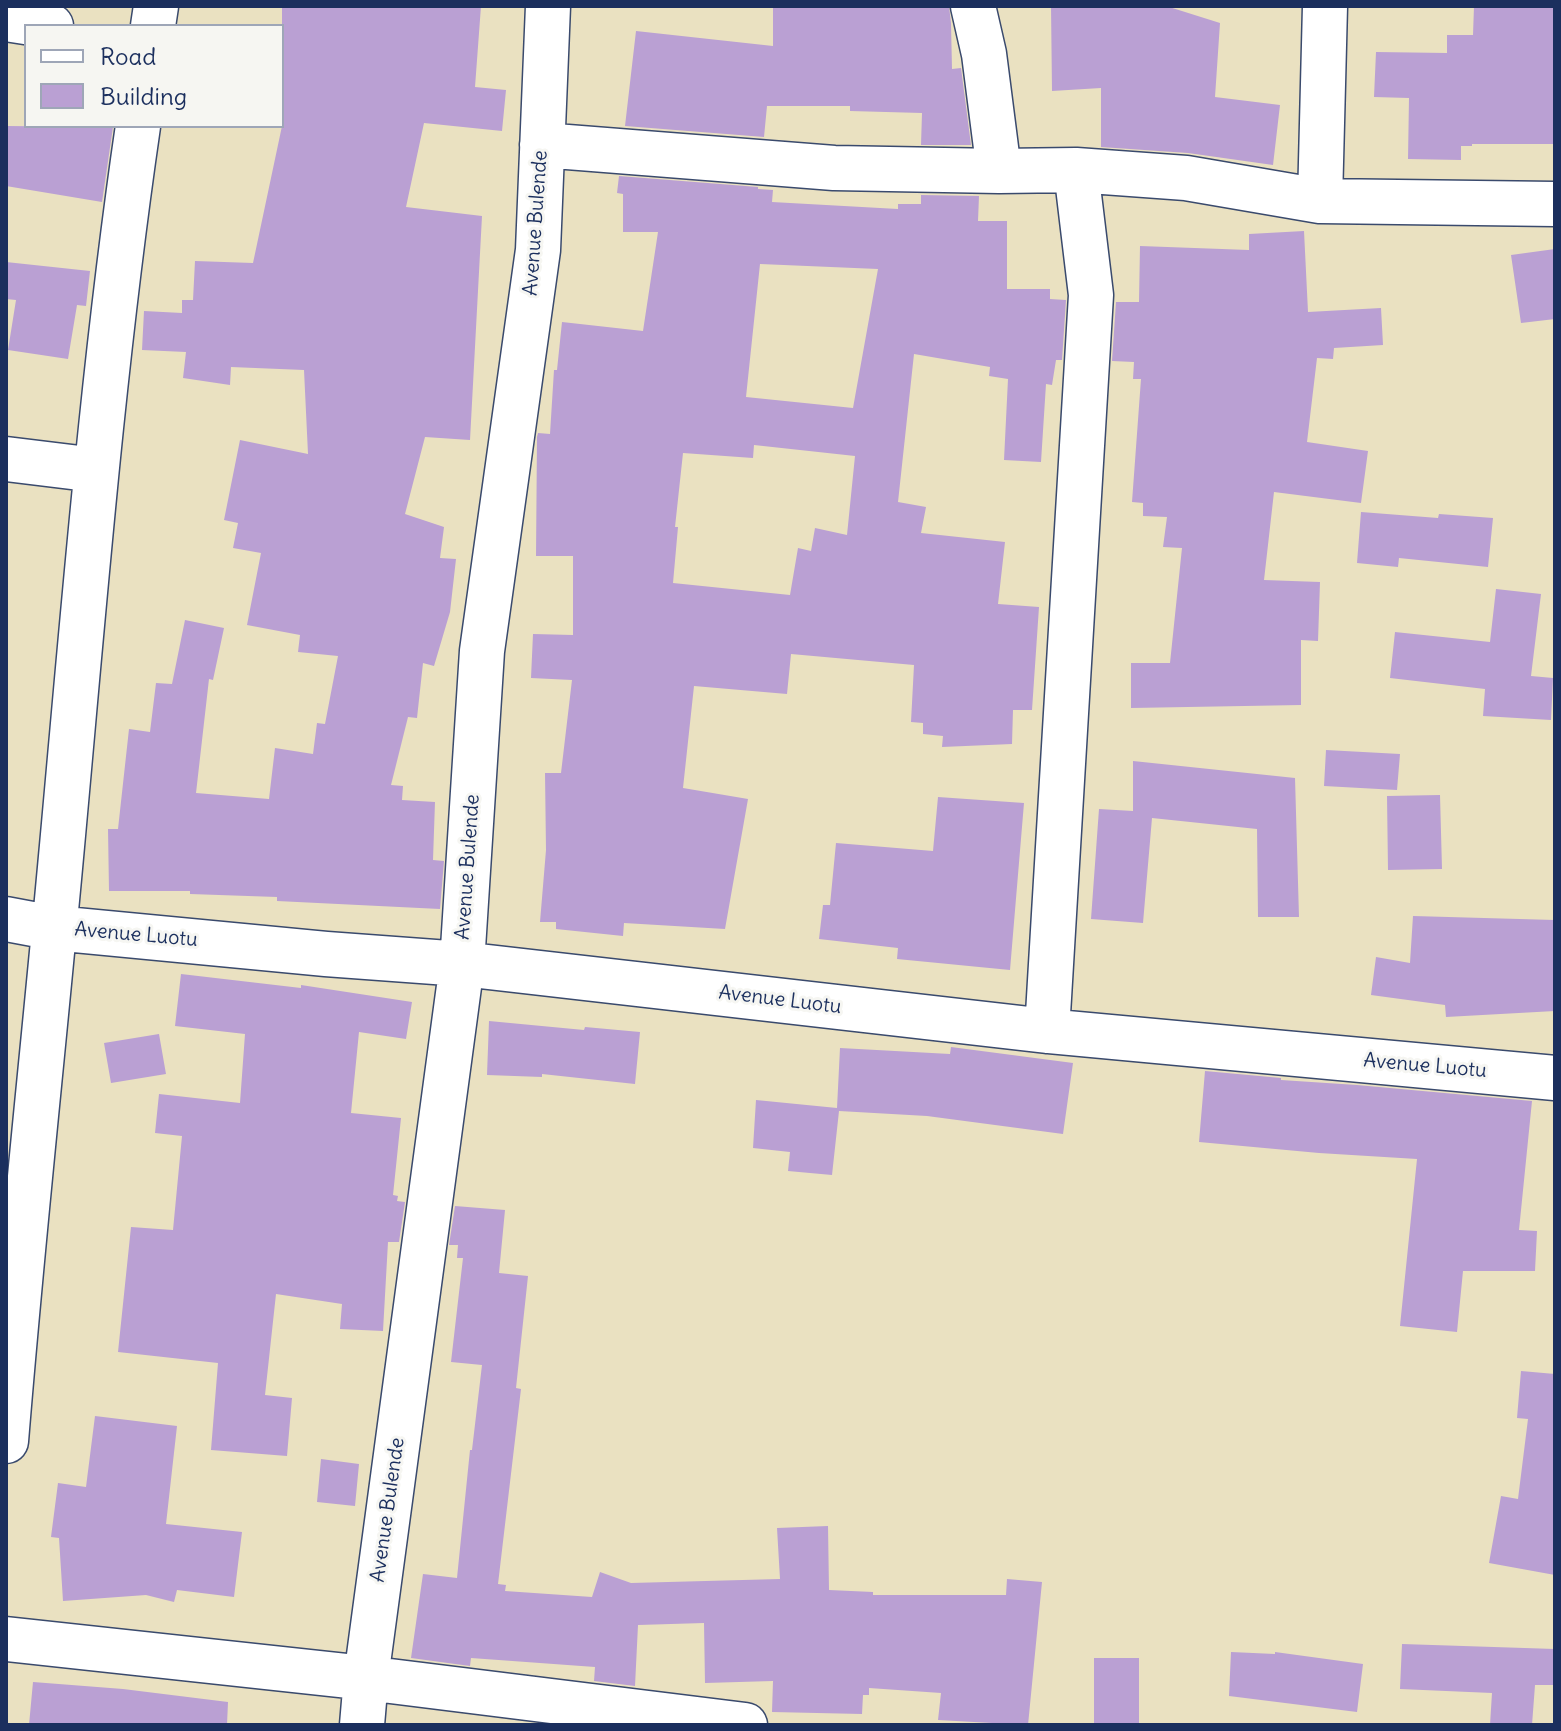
<!DOCTYPE html>
<html>
<head>
<meta charset="utf-8">
<style>
	body { margin:0 }
	#map { position:relative; width:1561px; height:1731px; overflow:hidden; background:#eae1c1; font-family:Delius,sans-serif }
	canvas { display:block }
	.frame { position:absolute; inset:0; border:8px solid #1b2f5e; pointer-events:none }
	.legend { position:absolute; left:24px; top:24px; width:260px; height:104px; box-sizing:border-box; background:#f6f6f2; border:2px solid #9ea6b7; margin:0; padding:10px 14px; list-style:none; font-size:24px; color:#1b2f5e }
	.legend li { display:flex; align-items:center; gap:16px; height:40px }
	.legend b { width:40px; border:2px solid #9ea6b7 }
</style>
</head>
<body>
<div id="map">
<canvas width="1561" height="1731"></canvas>
<div class="frame"></div>
<ul class="legend">
<li><b style="height:10px;background:#fff"></b>Road</li>
<li><b style="height:22px;background:#baa0d3"></b>Building</li>
</ul>
</div>
<script>
const ctx = document.querySelector('canvas').getContext('2d');
ctx.lineJoin = 'round';
function paint(path, color) { ctx.fillStyle = color; ctx.fill(path, 'evenodd'); }
function stroke(path, color, width, dash) { ctx.strokeStyle = color; ctx.lineWidth = width; ctx.lineCap = dash ? 'butt' : 'round'; ctx.setLineDash(dash || []); ctx.stroke(path); }
function write(font, color, halo, rows, align = 'center') {
  ctx.font = font + ' Delius,sans-serif'; ctx.lineWidth = 6; ctx.setLineDash([]); ctx.textBaseline = 'middle'; ctx.strokeStyle = halo; ctx.fillStyle = color; for (const [text, x, y, turn = 0] of rows) {
    ctx.save(); ctx.translate(x, y); ctx.rotate((+turn || 0) * Math.PI / 180); ctx.textAlign = isNaN(turn) ? turn : align; if (halo) ctx.strokeText(text, 0, 0); ctx.fillText(text, 0, 0); ctx.restore();
  }
}
const building = new Path2D(`
	M282,6H481L475,87L506,90L502,131L424,123L406,207L482,216L470,440L425,437L405,514L444,527L440,558L456,559L450,612L434,666L423,663L417,718L408,717L391,785L403,786L402,800L435,802L433,860L444,861L440,909L277,901V897L190,894V891H109L108,829H118L129,729L150,732L156,683L172,684L185,620L224,628L213,680L209,679L196,793L269,799L275,748L313,754L317,723L325,724L338,656L298,652L300,635L247,625L261,553L233,548L238,523L224,520L240,440L308,454L304,370L231,367L230,385L183,378L186,352L142,350L144,311L182,313V300H193L195,261L253,263L282,126Z
	M773,6H949L951,23L952,69L961,68L971,145H921L922,113L850,111V106H767L764,137L625,126L636,31L773,46Z
	M1051,6H1166L1220,23L1215,97L1280,105L1273,165L1188,153L1101,147V88L1052,91Z
	M1474,6H1555V144H1472V146H1461V160L1408,159L1409,98L1374,97L1376,52L1447,53V35H1473Z
	M6,126L113,127L102,202L6,186Z
	M619,176L758,187V189L773,190L772,202L898,209V204H921V195L979,196L978,221H1007V289H1050V299L1066,300L1062,360H1056L1052,385L1046,384L1041,462L1004,460L1008,379L989,376L990,367L914,354L898,502L926,507L921,533L1005,542L998,604L1039,607L1032,710H1013L1012,744L942,747L943,736L923,734V723L911,722L914,665L791,654L787,694L694,686L683,788L748,799L725,929L624,923L623,936L556,929V922H540L546,850L545,773H561L572,680L531,678L533,634L573,635V556H536L537,437L538,433L550,434L554,370H557L562,322L643,331L658,232H623V194L617,193ZM760,264L878,269L853,408L746,397ZM754,445L855,456L847,535L815,528L811,551L798,548L790,595L673,583L678,527H675L683,453L753,458Z
	M1304,231L1308,312L1381,308L1383,345L1334,348L1333,359L1317,358L1307,442L1368,451L1361,503L1274,492L1264,580L1320,582L1318,641L1301,640V705L1131,708V663H1170L1182,548L1163,547L1167,517L1143,516V503L1132,502L1141,379H1133L1134,362L1112,361L1116,302H1139L1140,246L1249,250V234Z
	M1555,249V319L1521,323L1511,255Z
	M6,262L90,271L86,306L77,305L68,359L8,350L16,300L6,299Z
	M1361,512L1438,518L1439,514L1493,518L1488,567L1399,558L1398,567L1357,563Z
	M1496,589L1541,594L1531,676L1553,678L1551,720L1483,716L1485,689L1390,678L1395,632L1490,642Z
	M1326,750L1400,754L1397,790L1324,786Z
	M1133,761L1295,778L1299,917H1258L1257,829L1152,818L1143,923L1091,919L1099,809L1133,811Z
	M1440,795L1442,869L1388,870L1387,796Z
	M938,797L1024,803L1010,970L897,959L898,948L819,939L823,905H830L836,843L933,851Z
	M1413,916L1555,920V1011L1446,1017L1445,1005L1371,995L1376,957L1410,963Z
	M181,974L301,988V985L412,1002L406,1039L359,1032L351,1113L401,1118L393,1195L398,1196L397,1201L405,1202L399,1242H388L383,1331L340,1329L342,1304L276,1294L265,1395L292,1398L287,1456L211,1450L218,1363L118,1352L131,1227L173,1230L182,1136L155,1133L159,1094L240,1103L245,1034L175,1026Z
	M489,1021L584,1030L585,1027L640,1032L635,1084L542,1074V1077L487,1075Z
	M159,1034L166,1074L111,1083L104,1043Z
	M951,1047L1073,1063L1063,1134L927,1116L839,1111L832,1175L788,1171L790,1152L753,1148L756,1100L837,1108L840,1048L950,1054Z
	M1205,1071L1281,1078V1080L1357,1085L1532,1101L1519,1230L1537,1231L1535,1271H1463L1457,1332L1400,1326L1417,1159L1319,1153L1199,1142Z
	M455,1206L505,1210L499,1273L528,1276L516,1388L521,1389L498,1584L506,1585L505,1591L592,1597L600,1572L631,1583L780,1579L777,1528L828,1526L829,1590L873,1592V1595H1006L1007,1579L1042,1582L1028,1725L938,1720L941,1693L869,1688V1695H863L862,1714L772,1712L773,1681L705,1683L704,1623L638,1625L635,1686L594,1681L595,1667L471,1658L470,1666L411,1658L423,1574L457,1578L470,1450H472L482,1365L451,1362L463,1258H457L458,1245H449Z
	M1521,1371L1555,1374V1575L1489,1563L1501,1496L1518,1499L1528,1419L1517,1418Z
	M95,1416L177,1426L166,1524L242,1532L234,1597L177,1590L174,1602L146,1595L63,1601L59,1538L51,1537L58,1483L86,1487Z
	M321,1459L359,1464L355,1506L317,1502Z
	M1402,1644L1555,1649V1685H1535L1532,1725H1490L1492,1693L1400,1689Z
	M1231,1652L1275,1654V1652L1363,1664L1357,1712L1229,1696Z
	M1094,1658H1139V1725H1094Z
	M33,1682L123,1689L228,1702L227,1725H29Z`);
const street = new Path2D(`
	M973,6L984,54L999,171
	M6,19L51,26
	M153,26L156,6
	M542,145L834,168L999,171L1076,170L1186,178L1320,201L1555,204
	M1320,201L1325,6
	M6,459L96,470
	M6,919L54,928L326,954L462,964L1047,1031L1555,1078
	M1047,1031L1091,295L1076,170
	M6,1441C22,1242 44,1044 62,846C84,606 103,365 138,126
	M6,1639L366,1678L745,1725
	M362,1725L366,1678L462,964L482,651L538,250L548,6`);
const streetNames = [
	["Avenue Bulende",536,223,-86],
	["Avenue Bulende",468,867,-86],
	["Avenue Luotu",136,935,5],
	["Avenue Luotu",780,1000,7],
	["Avenue Luotu",1425,1066,5],
	["Avenue Bulende",388,1510,-82]
];
paint(building, '#baa0d3');
stroke(street, '#3a4a6d', 47);
stroke(street, '#fff', 44);
write('20px', '#1b2f5e', '#f6f6f2', streetNames);
</script>
</body>
</html>
